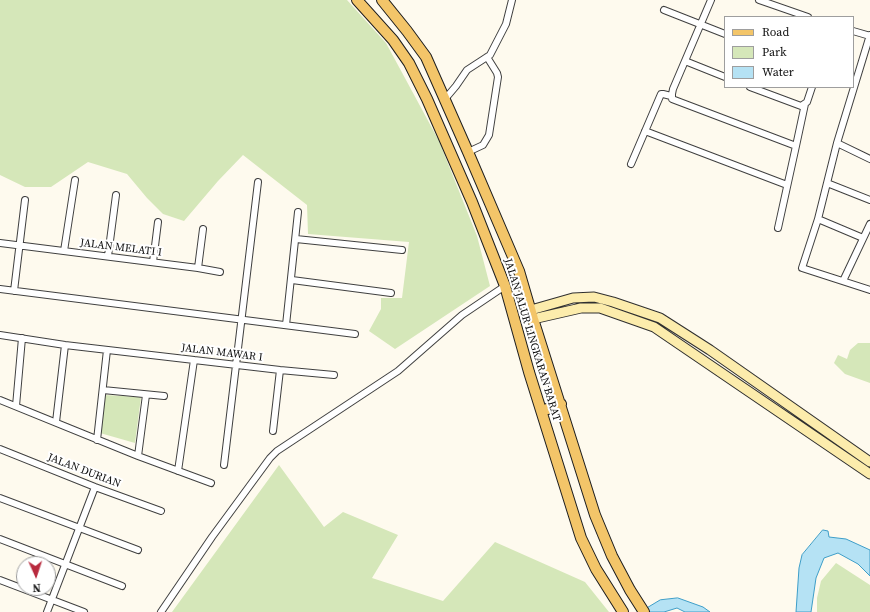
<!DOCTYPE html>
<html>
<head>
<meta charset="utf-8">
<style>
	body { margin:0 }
	#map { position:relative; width:870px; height:612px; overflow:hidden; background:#fefaee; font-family:"Source Serif 4",serif }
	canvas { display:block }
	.legend { position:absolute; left:724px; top:16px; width:130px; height:72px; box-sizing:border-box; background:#fff; border:1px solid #9e9e9e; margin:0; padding:5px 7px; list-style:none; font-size:12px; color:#0d0d0d }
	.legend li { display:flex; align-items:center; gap:8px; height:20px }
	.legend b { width:20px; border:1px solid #9e9e9e }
	.north { position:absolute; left:16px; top:556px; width:40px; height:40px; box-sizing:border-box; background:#fff; border:1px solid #9e9e9e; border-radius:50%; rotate:177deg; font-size:11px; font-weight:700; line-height:16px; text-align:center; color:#0d0d0d }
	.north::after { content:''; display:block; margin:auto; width:14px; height:18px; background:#b82a3e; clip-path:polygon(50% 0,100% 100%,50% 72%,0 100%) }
</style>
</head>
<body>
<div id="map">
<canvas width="870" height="612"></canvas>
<ul class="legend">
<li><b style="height:5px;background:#f3c569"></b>Road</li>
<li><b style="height:11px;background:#d5e7b9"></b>Park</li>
<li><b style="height:11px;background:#b5e2f4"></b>Water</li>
</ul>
<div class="north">N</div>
</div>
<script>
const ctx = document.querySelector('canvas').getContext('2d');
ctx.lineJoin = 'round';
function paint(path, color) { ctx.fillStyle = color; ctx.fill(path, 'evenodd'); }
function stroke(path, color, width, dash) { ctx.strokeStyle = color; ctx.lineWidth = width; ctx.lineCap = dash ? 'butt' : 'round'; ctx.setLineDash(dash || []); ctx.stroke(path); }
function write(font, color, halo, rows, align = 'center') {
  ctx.font = font + ' "Source Serif 4",serif'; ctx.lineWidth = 4; ctx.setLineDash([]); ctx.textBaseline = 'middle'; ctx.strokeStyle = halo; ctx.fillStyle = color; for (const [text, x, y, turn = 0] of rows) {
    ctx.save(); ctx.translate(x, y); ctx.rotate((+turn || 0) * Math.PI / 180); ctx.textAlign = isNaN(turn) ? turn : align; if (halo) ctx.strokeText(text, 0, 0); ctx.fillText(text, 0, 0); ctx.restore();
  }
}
const green = new Path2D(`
	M0,0H347L386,43L439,141L477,236L490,286L395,349L369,331L381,309V298H402L409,242L308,234L307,205L243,155L218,181L184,221L163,214L147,198L127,174L88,162L51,187H25L0,175Z
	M858,343H870V383L845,374L834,363L838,355L847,359L850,350Z
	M104,395L141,397L135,443L100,433Z
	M279,465L324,527L343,512L398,535L372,578L443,601L495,542L585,582L609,612H172Z
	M836,563L870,585V612H817V598L821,581Z`);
const water = new Path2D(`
	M823,530L828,531L829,537L846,539L870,550V576L858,564L838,553L824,558L816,578L811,612H796L799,568L802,555Z
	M678,598L703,607L710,612H685L677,608L664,612H640L660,600Z`);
const street = new Path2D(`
	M711,0L673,89L672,94V99L796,146L778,228
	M759,0L808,17
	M664,10L725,34
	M853,31L870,36
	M870,35L837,143L870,159
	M685,61L725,77
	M750,87L801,106L807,102L812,87
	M445,99L456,86L467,70L490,55L506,24L512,0
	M645,131L787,185
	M837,143L818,219L802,268L870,290
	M796,146L805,104
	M468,152L483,145L489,135L498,77L497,73L487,57
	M631,164L661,94H663L671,96
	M827,183L870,200
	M818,219L863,238
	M296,239L402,250
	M0,243L198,268L220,272
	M64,251L75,180
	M108,256L116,195
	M153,262L158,222
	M198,268L203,229
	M292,280L391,293
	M843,281L870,224
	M0,289L355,334
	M14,291L25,200
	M286,325L298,212
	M0,335L65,345L280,370L334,375
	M103,390L164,396
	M0,400L138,456L211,483
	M16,406L22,338
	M56,422L65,345
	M273,431L280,370
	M97,440L107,350
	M0,449L95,487L161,511
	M138,456L146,395
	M224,465L258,182
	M178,471L194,360
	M0,498L138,550
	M0,539L122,586
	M0,580L84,612
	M47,612L95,487
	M161,612L212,537L270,458L277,451L398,371L462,315L505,286`);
const secondary = new Path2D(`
	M531,310L573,298L594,297L613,302L660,318L710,350L870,462
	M533,319L581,308H600L654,327L870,474`);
const primary = new Path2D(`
	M357,0L393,40L409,63L427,99L472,202L505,286L529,372L581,538L596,569L623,612
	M382,0L407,31L426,57L468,152L519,271L533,319L595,515L612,556L630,590L644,612
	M542,411L561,404`);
const streetNames = [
	["JALAN MELATI I",121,248,7],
	["JALAN JALUR LINGKARAN BARAT",532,340,73],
	["JALAN MAWAR I",222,353,7],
	["JALAN DURIAN",84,471,21]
];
paint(green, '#d5e7b9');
paint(water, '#b5e2f4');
stroke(water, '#3e9ec8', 1);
stroke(street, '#404040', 8);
stroke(secondary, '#2f2f2f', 11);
stroke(primary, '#1e1e1e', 12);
stroke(street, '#fff', 6);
stroke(secondary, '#fcecac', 9);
stroke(primary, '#f3c569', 10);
write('11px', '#0d0d0d', '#fff', streetNames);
</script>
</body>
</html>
